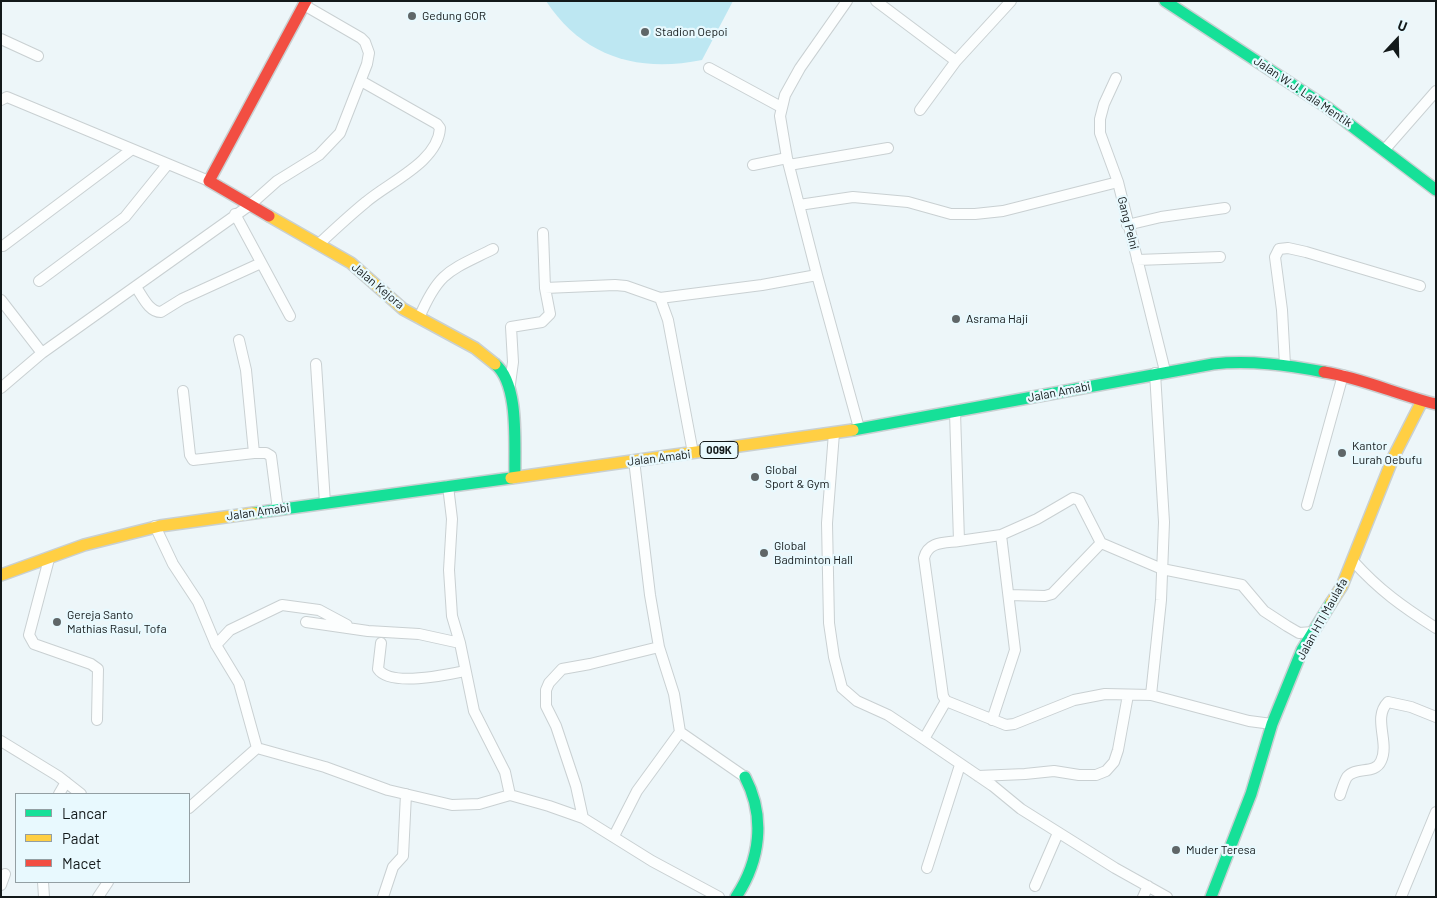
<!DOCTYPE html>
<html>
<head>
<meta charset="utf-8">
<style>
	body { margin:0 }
	#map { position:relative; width:1437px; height:898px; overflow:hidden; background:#edf6f9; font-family:Barlow,sans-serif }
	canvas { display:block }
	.frame { position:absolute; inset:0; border:2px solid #13191a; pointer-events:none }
	.legend { position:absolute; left:15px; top:793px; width:175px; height:90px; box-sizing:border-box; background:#e8f9fe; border:1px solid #939fa3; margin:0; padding:6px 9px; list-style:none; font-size:15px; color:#13191a }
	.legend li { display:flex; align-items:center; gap:10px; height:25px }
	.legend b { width:25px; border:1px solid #939fa3 }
	.north { position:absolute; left:1372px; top:15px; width:50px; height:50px; -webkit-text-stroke:4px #e8f9fe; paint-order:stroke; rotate:21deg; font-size:14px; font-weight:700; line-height:20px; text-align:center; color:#13191a }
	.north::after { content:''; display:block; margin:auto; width:18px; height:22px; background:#13191a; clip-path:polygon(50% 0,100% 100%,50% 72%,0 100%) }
</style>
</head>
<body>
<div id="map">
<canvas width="1437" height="898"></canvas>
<div class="frame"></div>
<ul class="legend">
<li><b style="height:6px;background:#16e098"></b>Lancar</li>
<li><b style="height:6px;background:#ffcf43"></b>Padat</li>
<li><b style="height:6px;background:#f24e42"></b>Macet</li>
</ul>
<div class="north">U</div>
</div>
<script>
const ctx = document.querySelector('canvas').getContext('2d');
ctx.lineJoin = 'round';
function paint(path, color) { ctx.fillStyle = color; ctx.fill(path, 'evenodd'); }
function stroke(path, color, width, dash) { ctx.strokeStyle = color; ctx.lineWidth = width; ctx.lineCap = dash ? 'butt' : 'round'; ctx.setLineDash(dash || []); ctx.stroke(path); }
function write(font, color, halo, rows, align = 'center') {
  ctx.font = font + ' Barlow,sans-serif'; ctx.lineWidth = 4.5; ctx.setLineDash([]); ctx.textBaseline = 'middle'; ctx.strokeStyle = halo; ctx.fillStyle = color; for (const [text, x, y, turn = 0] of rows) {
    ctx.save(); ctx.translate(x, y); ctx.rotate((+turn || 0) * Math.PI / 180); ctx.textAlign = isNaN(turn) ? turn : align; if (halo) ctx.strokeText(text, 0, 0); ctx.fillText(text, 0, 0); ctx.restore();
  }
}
const green = new Path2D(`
	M546,1H733L702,60C638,73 583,57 546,1Z`);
const street = new Path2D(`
	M876,1L956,61
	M1,39L38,56
	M709,68L781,107
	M1116,78L1104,104L1100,119V133L1118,182L1165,371
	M1,100L7,97L209,181
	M920,110L956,61L1011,1
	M1387,147L1436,91
	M753,165L787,158
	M789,165L888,148
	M799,205L853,197L908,202L951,214H975L1003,211L1118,182
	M235,214L290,316
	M1127,225L1161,217L1225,208
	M320,243C335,229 350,215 366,202C389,182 438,162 440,128L437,124L361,81
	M3,246L131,150
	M1137,260L1220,257
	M817,275L859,428
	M39,281L125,217L167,165
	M136,287C143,297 149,312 161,312L182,299L261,263
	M545,288L615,285L626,286L660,298L762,285L817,275L787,158L780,116L785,95L800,68L847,1
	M660,298L668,320L693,453
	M1,300L42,353
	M419,318C439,271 449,271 493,249
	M239,340L246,370L254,453H266L271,456L278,510
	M316,364L325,503
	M1285,365L1282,310L1275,257L1279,249L1288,248L1306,252L1420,286
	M510,384L513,362L511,327L542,322L550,314L545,288L543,233
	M1,388L42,353L250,205L277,181L319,155L340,133L367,64L369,53L365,42L361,38L304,5
	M183,391L190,455L193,460L254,453
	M955,412L959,541C945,543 928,541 924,558L943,696L946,701L1006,725L1014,724L1074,700L1105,694L1151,695L1249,721L1272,724
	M834,433L827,523L829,623L834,657L842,688L857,701L888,715L924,739L993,786L1021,809L1115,868L1167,897
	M634,460L650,595L659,647L674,694L680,732
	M448,486L452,519L449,570L452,616L460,643L474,711L505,772L510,795
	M1307,505L1343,375
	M155,526L173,564L198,602L216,645L239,683L257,748L325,767L388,790L452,805L479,804L510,795L549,806L583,818L652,861L719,897
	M959,541L1001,535L1037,519L1073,498L1079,500L1101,543L1162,569L1242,585L1264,611L1287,626L1299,633L1313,632
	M49,559L29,635L34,644L91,664L98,669L97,720
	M1353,561C1379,590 1403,607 1436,628
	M1009,595L1045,596L1052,594L1101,543
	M306,622L368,631L419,634L460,643
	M381,643L378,669C390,687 446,675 465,671
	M216,645L230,630L282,605L319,610L347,625
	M1151,695L1161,600L1164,522L1155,373
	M992,720L1015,650L1001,535
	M924,739L946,701
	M1,741L58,776L81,794
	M978,776L1025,774L1054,771L1079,775H1096L1106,771L1114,762L1118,750L1128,695
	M59,794L66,782
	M1340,795C1342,789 1344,782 1347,777C1356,766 1375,775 1381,761C1390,742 1372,718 1388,702L1411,707L1436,717
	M189,808L257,748
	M583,818L576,786L556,726L546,706V690L549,683L562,669L590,664L659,647
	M614,836L637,791L680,732L745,777
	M927,868L960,765
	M43,882L44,897
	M1,885L5,874
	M1035,886L1058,833
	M98,897L108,882
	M383,897L393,867L403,856L406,794
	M1143,897L1148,886
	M1401,897L1436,812`);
const fast = new Path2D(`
	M1165,1L1328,108L1436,190
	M495,364C520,384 514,447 515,477
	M853,430L1213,364C1250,360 1287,365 1324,372
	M254,513L511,478
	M736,897C760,861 766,817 745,777
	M1211,897L1251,794L1272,724L1302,650L1331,603`);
const slow = new Path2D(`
	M269,216L351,263L403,309L475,348L495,364
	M511,478L853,430
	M1,575L84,545L160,526L254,513
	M1331,603L1342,586L1393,458L1422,401`);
const jam = new Path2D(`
	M269,216L209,181L306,1
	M1324,372C1362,378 1398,395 1436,404`);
const markers = [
	[412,16,5,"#5f6668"],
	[645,32,5,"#5f6668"],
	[956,319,5,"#5f6668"],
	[1342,453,5,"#5f6668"],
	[755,477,5,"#5f6668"],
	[764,553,5,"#5f6668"],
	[57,622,5,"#5f6668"],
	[1176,850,5,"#5f6668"]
];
const shields = [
	[719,450,38]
];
const shieldNames = [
	["009K",719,450]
];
const poiNames = [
	["Gedung GOR",422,16],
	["Stadion Oepoi",655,32],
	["Asrama Haji",966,319],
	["Kantor",1352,446],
	["Lurah Oebufu",1352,460],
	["Global",765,470],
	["Sport & Gym",765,484],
	["Global",774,546],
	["Badminton Hall",774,560],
	["Gereja Santo",67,615],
	["Mathias Rasul, Tofa",67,629],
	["Muder Teresa",1186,850]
];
const streetNames = [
	["Jalan W.J. Lala Mentik",1303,92,34],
	["Gang Pelni",1128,223,76],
	["Jalan Kejora",378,286,40],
	["Jalan Amabi",1059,392,-11],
	["Jalan Amabi",659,458,-7],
	["Jalan Amabi",258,512,-8],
	["Jalan HTI Maulafa",1322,619,-61]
];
paint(green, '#bde7f2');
stroke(street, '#c9d0d2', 12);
stroke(fast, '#c9d0d2', 14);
stroke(slow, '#c9d0d2', 14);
stroke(jam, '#c9d0d2', 14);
stroke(street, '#fcfefe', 10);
stroke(fast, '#16e098', 11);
stroke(slow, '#ffcf43', 11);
stroke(jam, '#f24e42', 11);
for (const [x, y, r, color] of markers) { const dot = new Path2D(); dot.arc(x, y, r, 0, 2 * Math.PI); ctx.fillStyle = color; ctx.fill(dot); stroke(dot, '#e8f9fe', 2); }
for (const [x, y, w] of shields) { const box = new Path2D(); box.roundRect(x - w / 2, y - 8.5, w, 17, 4); ctx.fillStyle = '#e8f9fe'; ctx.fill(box); stroke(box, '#13191a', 1); }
write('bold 11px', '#13191a', null, shieldNames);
write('12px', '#13191a', '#e8f9fe', poiNames, 'left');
write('12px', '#13191a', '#e8f9fe', streetNames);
</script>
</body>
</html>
